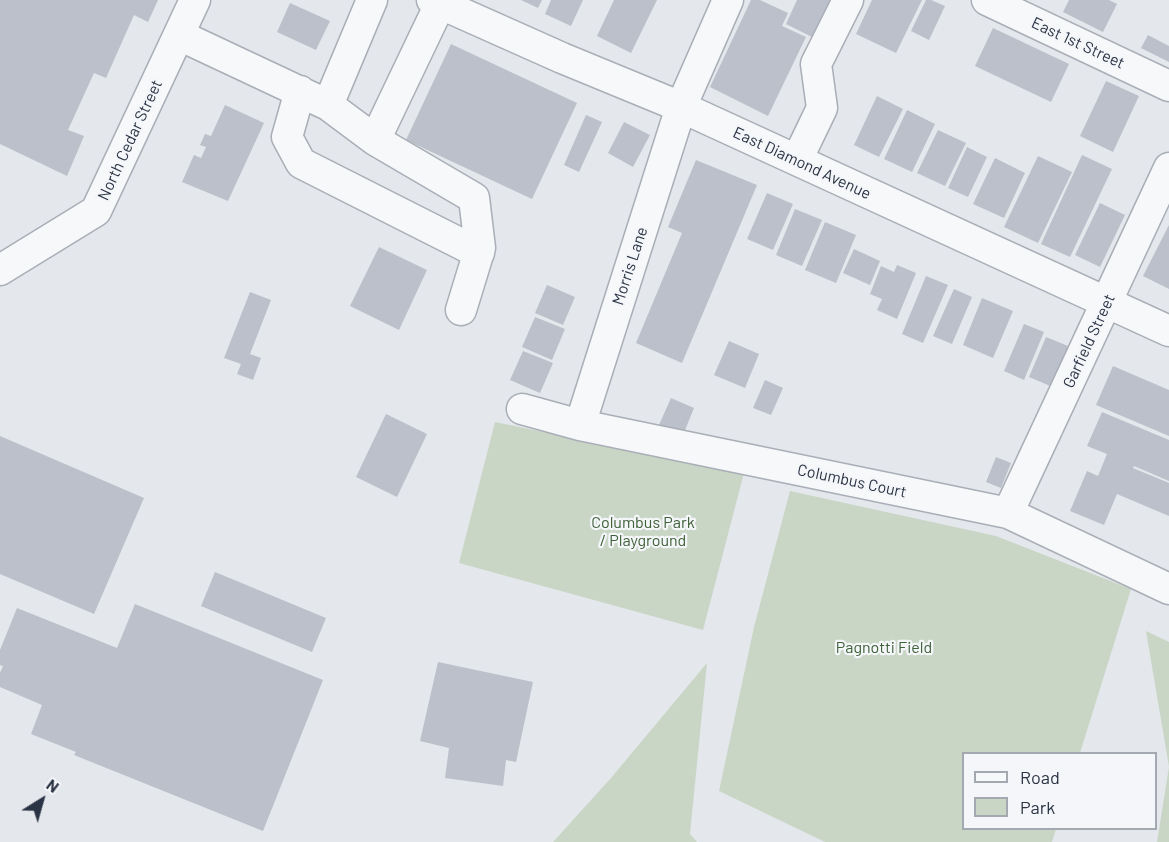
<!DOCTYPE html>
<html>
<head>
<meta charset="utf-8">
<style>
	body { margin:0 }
	#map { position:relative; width:1169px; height:842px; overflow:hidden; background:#e4e7ec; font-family:Barlow,sans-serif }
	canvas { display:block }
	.legend { position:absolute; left:962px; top:752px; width:195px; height:78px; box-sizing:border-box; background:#f4f6f9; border:2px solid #a4a8b1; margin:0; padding:8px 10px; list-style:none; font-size:18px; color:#2b3445 }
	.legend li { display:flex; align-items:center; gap:12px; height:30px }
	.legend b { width:30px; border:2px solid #a4a8b1 }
	.north { position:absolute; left:12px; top:770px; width:60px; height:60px; -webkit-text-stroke:4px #f4f6f9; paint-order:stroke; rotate:37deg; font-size:16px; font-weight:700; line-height:24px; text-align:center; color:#2b3445 }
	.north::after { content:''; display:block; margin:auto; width:21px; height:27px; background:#2b3445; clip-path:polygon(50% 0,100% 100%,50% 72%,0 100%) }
</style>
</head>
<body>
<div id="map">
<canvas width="1169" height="842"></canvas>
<ul class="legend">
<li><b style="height:8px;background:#f7f8fa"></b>Road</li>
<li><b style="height:16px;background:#c9d6c5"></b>Park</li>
</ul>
<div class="north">N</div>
</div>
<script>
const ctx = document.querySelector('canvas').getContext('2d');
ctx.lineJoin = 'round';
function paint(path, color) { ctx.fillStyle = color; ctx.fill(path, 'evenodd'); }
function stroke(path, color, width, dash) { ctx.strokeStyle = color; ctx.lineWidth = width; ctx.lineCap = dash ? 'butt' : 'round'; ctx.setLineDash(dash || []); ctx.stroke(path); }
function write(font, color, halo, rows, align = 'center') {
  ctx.font = font + ' Barlow,sans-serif'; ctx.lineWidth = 4.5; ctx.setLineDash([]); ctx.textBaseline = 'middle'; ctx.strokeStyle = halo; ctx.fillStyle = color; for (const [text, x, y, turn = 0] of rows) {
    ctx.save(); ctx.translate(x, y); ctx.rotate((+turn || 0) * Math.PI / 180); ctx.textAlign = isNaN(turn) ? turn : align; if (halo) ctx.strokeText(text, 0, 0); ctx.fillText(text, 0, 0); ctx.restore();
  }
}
const green = new Path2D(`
	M495,422L744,473L703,630L459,563Z
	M790,491L996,536L1131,589L1080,753L964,754V828L1056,829L1052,842H825L719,791L754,627Z
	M1146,631L1169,642V842H1157L1169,767Z
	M707,663L690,834L697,842H553L611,778Z`);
const building = new Path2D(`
	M0,0H158L148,22L134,15L106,78L94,73L68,130L84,136L67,176L0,144Z
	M521,0H542L538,8Z
	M551,0H583L571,26L545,14Z
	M614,0H657L631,53L597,36Z
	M751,0H760L788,13L782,26L806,37L768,116L710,87Z
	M797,0H835L816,39L786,24Z
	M872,0H922L896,53L856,34Z
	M926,0H931L945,6L929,40L911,31Z
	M1069,0H1109L1117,4L1103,32L1063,12Z
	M290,3L330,21L316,50L277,32Z
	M993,28L1069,64L1051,102L975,66Z
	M1148,35L1169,46V62L1141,48Z
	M451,44L577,103L532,199L406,140Z
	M1106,81L1139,96L1113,152L1080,136Z
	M877,96L903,109L879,157L854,145Z
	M225,105L264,123L228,201L182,182L194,155L201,158L206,147L200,145L205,134L211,136Z
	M907,110L935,124L912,172L884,159Z
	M586,115L602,122L579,172L564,165Z
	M624,122L650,135L633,167L608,153Z
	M938,130L966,143L945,186L917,173Z
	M967,147L987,157L968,197L948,188Z
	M1082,155L1112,169L1070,257L1041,244Z
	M1038,156L1072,172L1038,243L1004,227Z
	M995,158L1025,173L1004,218L973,204Z
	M696,160L757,185L682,363L636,343L682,233L668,227Z
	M767,193L793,204L773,250L747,239Z
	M1100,203L1125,215L1100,267L1075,255Z
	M795,209L822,220L802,266L776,255Z
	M825,222L856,235L836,283L805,270Z
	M1169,225V289L1143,276Z
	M379,247L427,270L399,330L350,306Z
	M854,249L880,261L870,285L843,273Z
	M897,265L916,273L897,319L877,310L882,299L870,294L881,266L894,272Z
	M926,276L948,285L923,343L902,334Z
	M547,285L575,297L563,325L535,313Z
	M954,289L972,297L952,344L933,336Z
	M250,292L271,300L250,354L261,358L253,380L237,374L241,364L224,358Z
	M982,298L1013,311L993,358L963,345Z
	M535,317L565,329L552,360L522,347Z
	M1024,324L1044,332L1024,380L1004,371Z
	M1046,337L1073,348L1055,388L1029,377Z
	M729,341L759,354L745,388L714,375Z
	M523,351L553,363L540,393L510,380Z
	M1113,366L1169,390V436L1096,405Z
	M765,380L783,388L771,415L753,408Z
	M671,398L694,408L683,435L659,425Z
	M1102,412L1169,440V481L1134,466L1133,468L1169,483V516L1117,494L1104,525L1070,511L1087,471L1098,476L1107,454L1087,446Z
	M386,414L427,434L397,497L356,477Z
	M0,436L144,498L94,614L0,574Z
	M996,457L1011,463L1001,488L986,482Z
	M215,572L326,618L312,652L201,606Z
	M135,604L323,680L263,831L74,755L76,752L31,734L42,705L0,687V673L3,666L0,665V650L17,608L117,648Z
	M438,662L533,682L516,762L506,760L503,786L445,778L449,748L420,741Z`);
const minor = new Path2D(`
	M432,0L562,58L681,107L1169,331
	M987,0L1169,86
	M179,35L328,105L375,140L474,198L480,248L461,310
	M300,91L287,137L301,163L479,253
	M328,105L372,0
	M375,140L440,4
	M797,160L822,108L816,64L848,0
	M0,270L96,211L195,0
	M522,409L580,425L1008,513L1169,589
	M580,425L681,107L728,0
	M1008,513L1169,168`);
const streetNames = [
	["East 1st Street",1078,43,25],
	["North Cedar Street",130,140,-65],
	["East Diamond Avenue",802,163,25],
	["Morris Lane",630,266,-72],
	["Garfield Street",1089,341,-65],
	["Columbus Court",852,481,12]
];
const parkNames = [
	["Columbus Park",643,523],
	["/ Playground",643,541],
	["Pagnotti Field",884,648]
];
paint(green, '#c9d6c5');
paint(building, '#bbc0ca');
stroke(minor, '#a9aeb7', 33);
stroke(minor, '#f7f8fa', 30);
write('16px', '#2b3445', '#f4f6f9', streetNames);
write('16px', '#3f6138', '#f4f6f9', parkNames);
</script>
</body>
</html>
